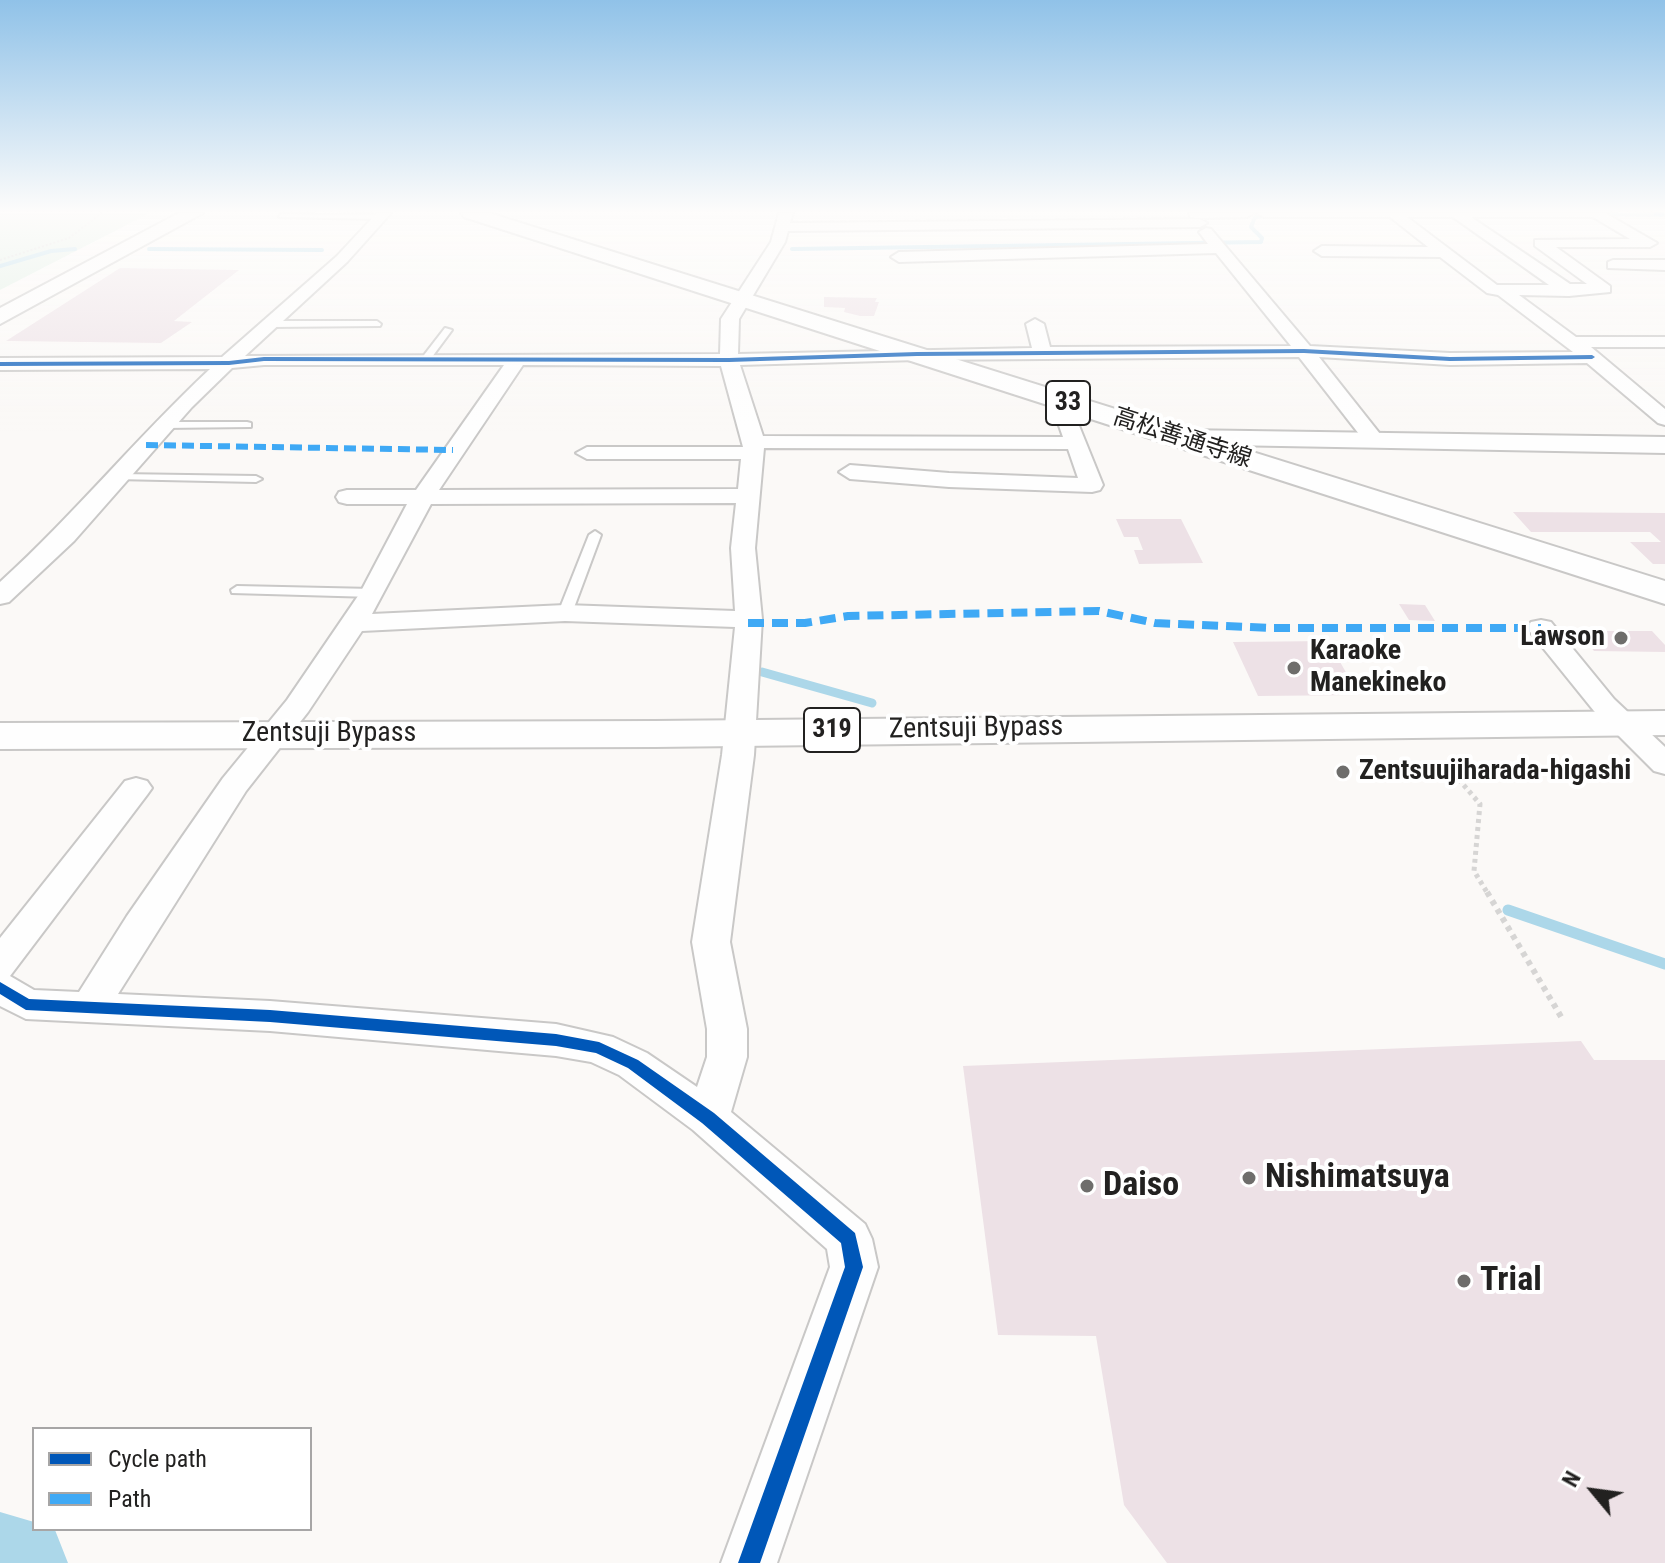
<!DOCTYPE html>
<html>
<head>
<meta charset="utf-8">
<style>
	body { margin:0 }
	#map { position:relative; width:1665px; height:1563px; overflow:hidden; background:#fbf9f7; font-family:"Roboto Condensed",sans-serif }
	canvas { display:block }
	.legend { position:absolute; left:32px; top:1427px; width:280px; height:104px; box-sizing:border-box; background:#fff; border:2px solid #a7a6a6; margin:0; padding:10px 14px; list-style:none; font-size:24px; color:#222120 }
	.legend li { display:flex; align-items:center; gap:16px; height:40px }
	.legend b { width:40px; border:2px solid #a7a6a6 }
	.north { position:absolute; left:1553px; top:1451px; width:80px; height:80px; -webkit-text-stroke:6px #fff; paint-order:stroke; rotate:299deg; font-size:22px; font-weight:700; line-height:32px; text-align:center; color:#222120 }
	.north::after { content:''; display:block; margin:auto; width:28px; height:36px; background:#222120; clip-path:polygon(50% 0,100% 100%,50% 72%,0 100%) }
</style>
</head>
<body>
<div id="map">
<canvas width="1665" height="1563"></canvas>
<ul class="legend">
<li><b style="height:10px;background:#0057b8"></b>Cycle path</li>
<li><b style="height:10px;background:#3fa9f5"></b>Path</li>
</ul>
<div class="north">N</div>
</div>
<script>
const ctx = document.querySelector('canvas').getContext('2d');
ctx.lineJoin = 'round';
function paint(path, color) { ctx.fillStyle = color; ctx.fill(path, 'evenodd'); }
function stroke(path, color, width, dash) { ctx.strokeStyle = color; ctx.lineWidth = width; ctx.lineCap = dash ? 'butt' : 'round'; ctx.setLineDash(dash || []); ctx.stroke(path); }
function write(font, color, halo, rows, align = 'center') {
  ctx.font = font + ' "Roboto Condensed","Noto Sans JP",sans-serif'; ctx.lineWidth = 8; ctx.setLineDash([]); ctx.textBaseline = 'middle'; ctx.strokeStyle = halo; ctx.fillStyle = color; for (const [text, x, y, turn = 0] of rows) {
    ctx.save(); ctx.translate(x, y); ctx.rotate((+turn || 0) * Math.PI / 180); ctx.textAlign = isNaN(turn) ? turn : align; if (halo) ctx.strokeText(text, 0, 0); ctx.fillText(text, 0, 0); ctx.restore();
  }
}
const green = new Path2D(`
	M0,213H150L0,290Z`);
const streamFar2 = new Path2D(`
	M1595,214L1665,215
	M149,249L322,250
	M792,249L1261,242L1262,238L1251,227L1255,217L1272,215
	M0,266L51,251L75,249`);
const streamFar1 = new Path2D(`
	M762,672L872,703`);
const stream = new Path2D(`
	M1508,910L1665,964`);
const river = new Path2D(`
	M0,1512L34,1522V1529L55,1530L68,1563H0Z`);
const building = new Path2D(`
	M120,268L239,270L174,321L192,322L161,343L6,341Z
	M824,297L877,298L875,302H879L874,316H860L844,312L845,308L824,307Z
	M1513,512L1665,513V564H1653L1630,542H1661L1650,532H1531Z
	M1116,519H1181L1203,563L1139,564L1134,550H1143L1138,537H1124Z
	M1399,604L1425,605L1435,621L1409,620Z
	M1578,631H1652L1665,645V652L1594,651Z
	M1328,641L1359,695L1258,696L1233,642Z
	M1581,1041L1594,1060H1665V1563H1167L1124,1505L1096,1336L998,1335L963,1066Z`);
const pathFar2 = new Path2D(`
	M0,260L69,238L102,213`);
const pathFar1 = new Path2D(`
	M1448,767L1480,804L1474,871L1488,894`);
const path = new Path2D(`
	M1487,892L1563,1020`);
const service = new Path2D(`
	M281,214L382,215L386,217L382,219L279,217Z
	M377,321L381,324L380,326L272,327L268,324L272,321Z
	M445,328L452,330L429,361H423L421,359Z
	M247,422L251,423V427L164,428L159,425L164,422Z
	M119,474L256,476L262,479L256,482L115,479V475Z
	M595,531L601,535L572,613L565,617L560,616L558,613L589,535Z
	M237,586L373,589L379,593L373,597L232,593L231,590Z`);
const minor = new Path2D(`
	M377,213H391L347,262L245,356L720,354L721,319L771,242L779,213H793L790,223L1200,219L1207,223L1200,227L788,231L785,242L739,319L738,354L1032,348L1026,324L1035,319L1044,324L1050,347L1291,346L1216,253L899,262L891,257L899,252L1208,244L1199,232L1206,228L1211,229L1310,346L1450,353L1573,352L1498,295L1487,293L1440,257L1322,256L1314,251L1322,246L1428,247L1390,217H1264L1257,213H1605L1657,243L1650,247H1556L1610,286V292L1569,296L1519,295L1576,337H1665V347H1591L1665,409V425L1658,423L1587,363L1450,365L1319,357L1384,439L1373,445L1366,443L1299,357L917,360L740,365L763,436L1063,437L1050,400L1053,396H1067L1103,485L1100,490L1092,492L949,487L850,479L839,472L850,465L949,473L1078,478L1068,449L764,448L755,548L762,619L754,755L730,942L747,1029V1057L731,1112L865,1224L872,1239L878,1267L777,1563H721L830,1267L827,1249L693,1130L619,1075L591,1062L556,1056L270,1031L26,1019L0,1006V938L125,781L136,778L147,781L152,788L147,795L10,976L34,990L79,992L127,916L223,778L287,700L360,593L407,504H347L339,502L336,497L339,492L347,490H416L504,365H264L232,368L192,407L74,541L9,602L0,604V582C74,515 137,437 210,369L0,370V358L222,357L337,256ZM1407,217H1453L1549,285H1497ZM1471,217H1593L1630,239L1535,240V246L1587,284H1570ZM523,365L721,366L743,447H587L576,453L587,459H741L738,489L439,490ZM736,503L731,548L735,611L565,605L372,614L431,504ZM565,621L735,627L722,755L692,942L707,1029V1057L697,1087L647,1053L613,1037L556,1024L270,1001L118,994L246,791L308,712L362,631Z
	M1189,213H1254L1247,217L1195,218L1190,217Z
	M1613,260H1665V270L1608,268V262Z
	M1541,620L1551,622L1614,699L1665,747V774L1654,771L1594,711L1527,628L1531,622Z`);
const tertiary = new Path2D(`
	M1180,430L1665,437V453L1171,444L1167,438L1171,432Z`);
const primary = new Path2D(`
	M461,213H489L1665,581V604L464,217Z`);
const trunk = new Path2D(`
	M179,213H203L0,324V308Z
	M1665,711V735L655,747L0,749V723L655,721Z`);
const quietFar2 = new Path2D(`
	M1654,213H1665`);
const quietFar1 = new Path2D(`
	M146,445L453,450`);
const quiet = new Path2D(`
	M748,623H805L848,616L1099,611L1155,623L1273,628H1541`);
const cycleway = new Path2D(`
	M1304,349L1450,357L1592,355L1595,357L1592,359L1450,361L1304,353L917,356L729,362L264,361L229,365L0,366V362L229,361L264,357L729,358L917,352Z
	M0,982L29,999L270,1010L556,1034L599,1042L638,1060L714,1113L855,1233L863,1267L760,1563H738L845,1267L841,1243L702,1123L628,1068L596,1053L556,1046L270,1022L26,1010L0,994Z`);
const markers = [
	[1621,638,8,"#6e6d6b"],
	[1294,668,8,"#6e6d6b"],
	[1343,772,8,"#6e6d6b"],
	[1249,1178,8,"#6e6d6b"],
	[1087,1186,8,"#6e6d6b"],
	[1464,1281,8,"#6e6d6b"]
];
const farStreetnames = [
	["高松善通寺線",1182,439,18]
];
const shields = [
	[1068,403,44],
	[832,730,56]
];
const shieldNames = [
	["33",1068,403],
	["319",832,730]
];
const poiNames = [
	["Lawson",1605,638,"right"],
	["Karaoke",1310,652],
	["Manekineko",1310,684],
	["Zentsuujiharada-higashi",1359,772]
];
const streetNames = [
	["Zentsuji Bypass",976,729,-1],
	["Zentsuji Bypass",329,734]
];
const nearPoinames = [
	["Nishimatsuya",1265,1178],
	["Daiso",1103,1186],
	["Trial",1480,1281]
];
paint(green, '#deefe3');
stroke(streamFar2, '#acd7e9', 4);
stroke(streamFar1, '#acd7e9', 9);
stroke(stream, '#acd7e9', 11);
paint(river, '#acd7e9');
paint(building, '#ede1e6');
stroke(service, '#c9c8c7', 4);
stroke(minor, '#c9c8c7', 4);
stroke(tertiary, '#c9c8c7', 4);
stroke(primary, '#c9c8c7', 4);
stroke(trunk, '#c9c8c7', 4);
stroke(pathFar2, '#d6d5d4', 2, [2, 2]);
stroke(pathFar1, '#d6d5d4', 5, [4, 4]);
stroke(path, '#d6d5d4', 6, [5, 5]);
paint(service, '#fefefe');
paint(minor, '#fefefe');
paint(tertiary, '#fefefe');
paint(primary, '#fefefe');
paint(trunk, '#fefefe');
stroke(quietFar2, '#3fa9f5', 5, [10, 5]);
stroke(quietFar1, '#3fa9f5', 6, [12, 6]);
stroke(quiet, '#3fa9f5', 8, [16, 8]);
paint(cycleway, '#0057b8');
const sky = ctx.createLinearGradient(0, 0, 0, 431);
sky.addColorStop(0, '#90c2e8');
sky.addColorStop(0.49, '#fdfcfb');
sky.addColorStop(1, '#fdfcfb00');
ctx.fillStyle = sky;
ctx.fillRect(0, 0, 1665, 431);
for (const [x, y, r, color] of markers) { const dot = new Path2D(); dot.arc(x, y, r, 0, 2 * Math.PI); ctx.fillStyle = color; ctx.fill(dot); stroke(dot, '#fff', 3); }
write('24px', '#222120', '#fff', farStreetnames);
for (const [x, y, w] of shields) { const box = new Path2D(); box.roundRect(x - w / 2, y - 22, w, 44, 6); ctx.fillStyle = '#fff'; ctx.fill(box); stroke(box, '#222120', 2); }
write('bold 26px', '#222120', null, shieldNames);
write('bold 28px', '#222120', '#fff', poiNames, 'left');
write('28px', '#222120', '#fff', streetNames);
write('bold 34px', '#222120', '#fff', nearPoinames, 'left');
</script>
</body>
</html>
